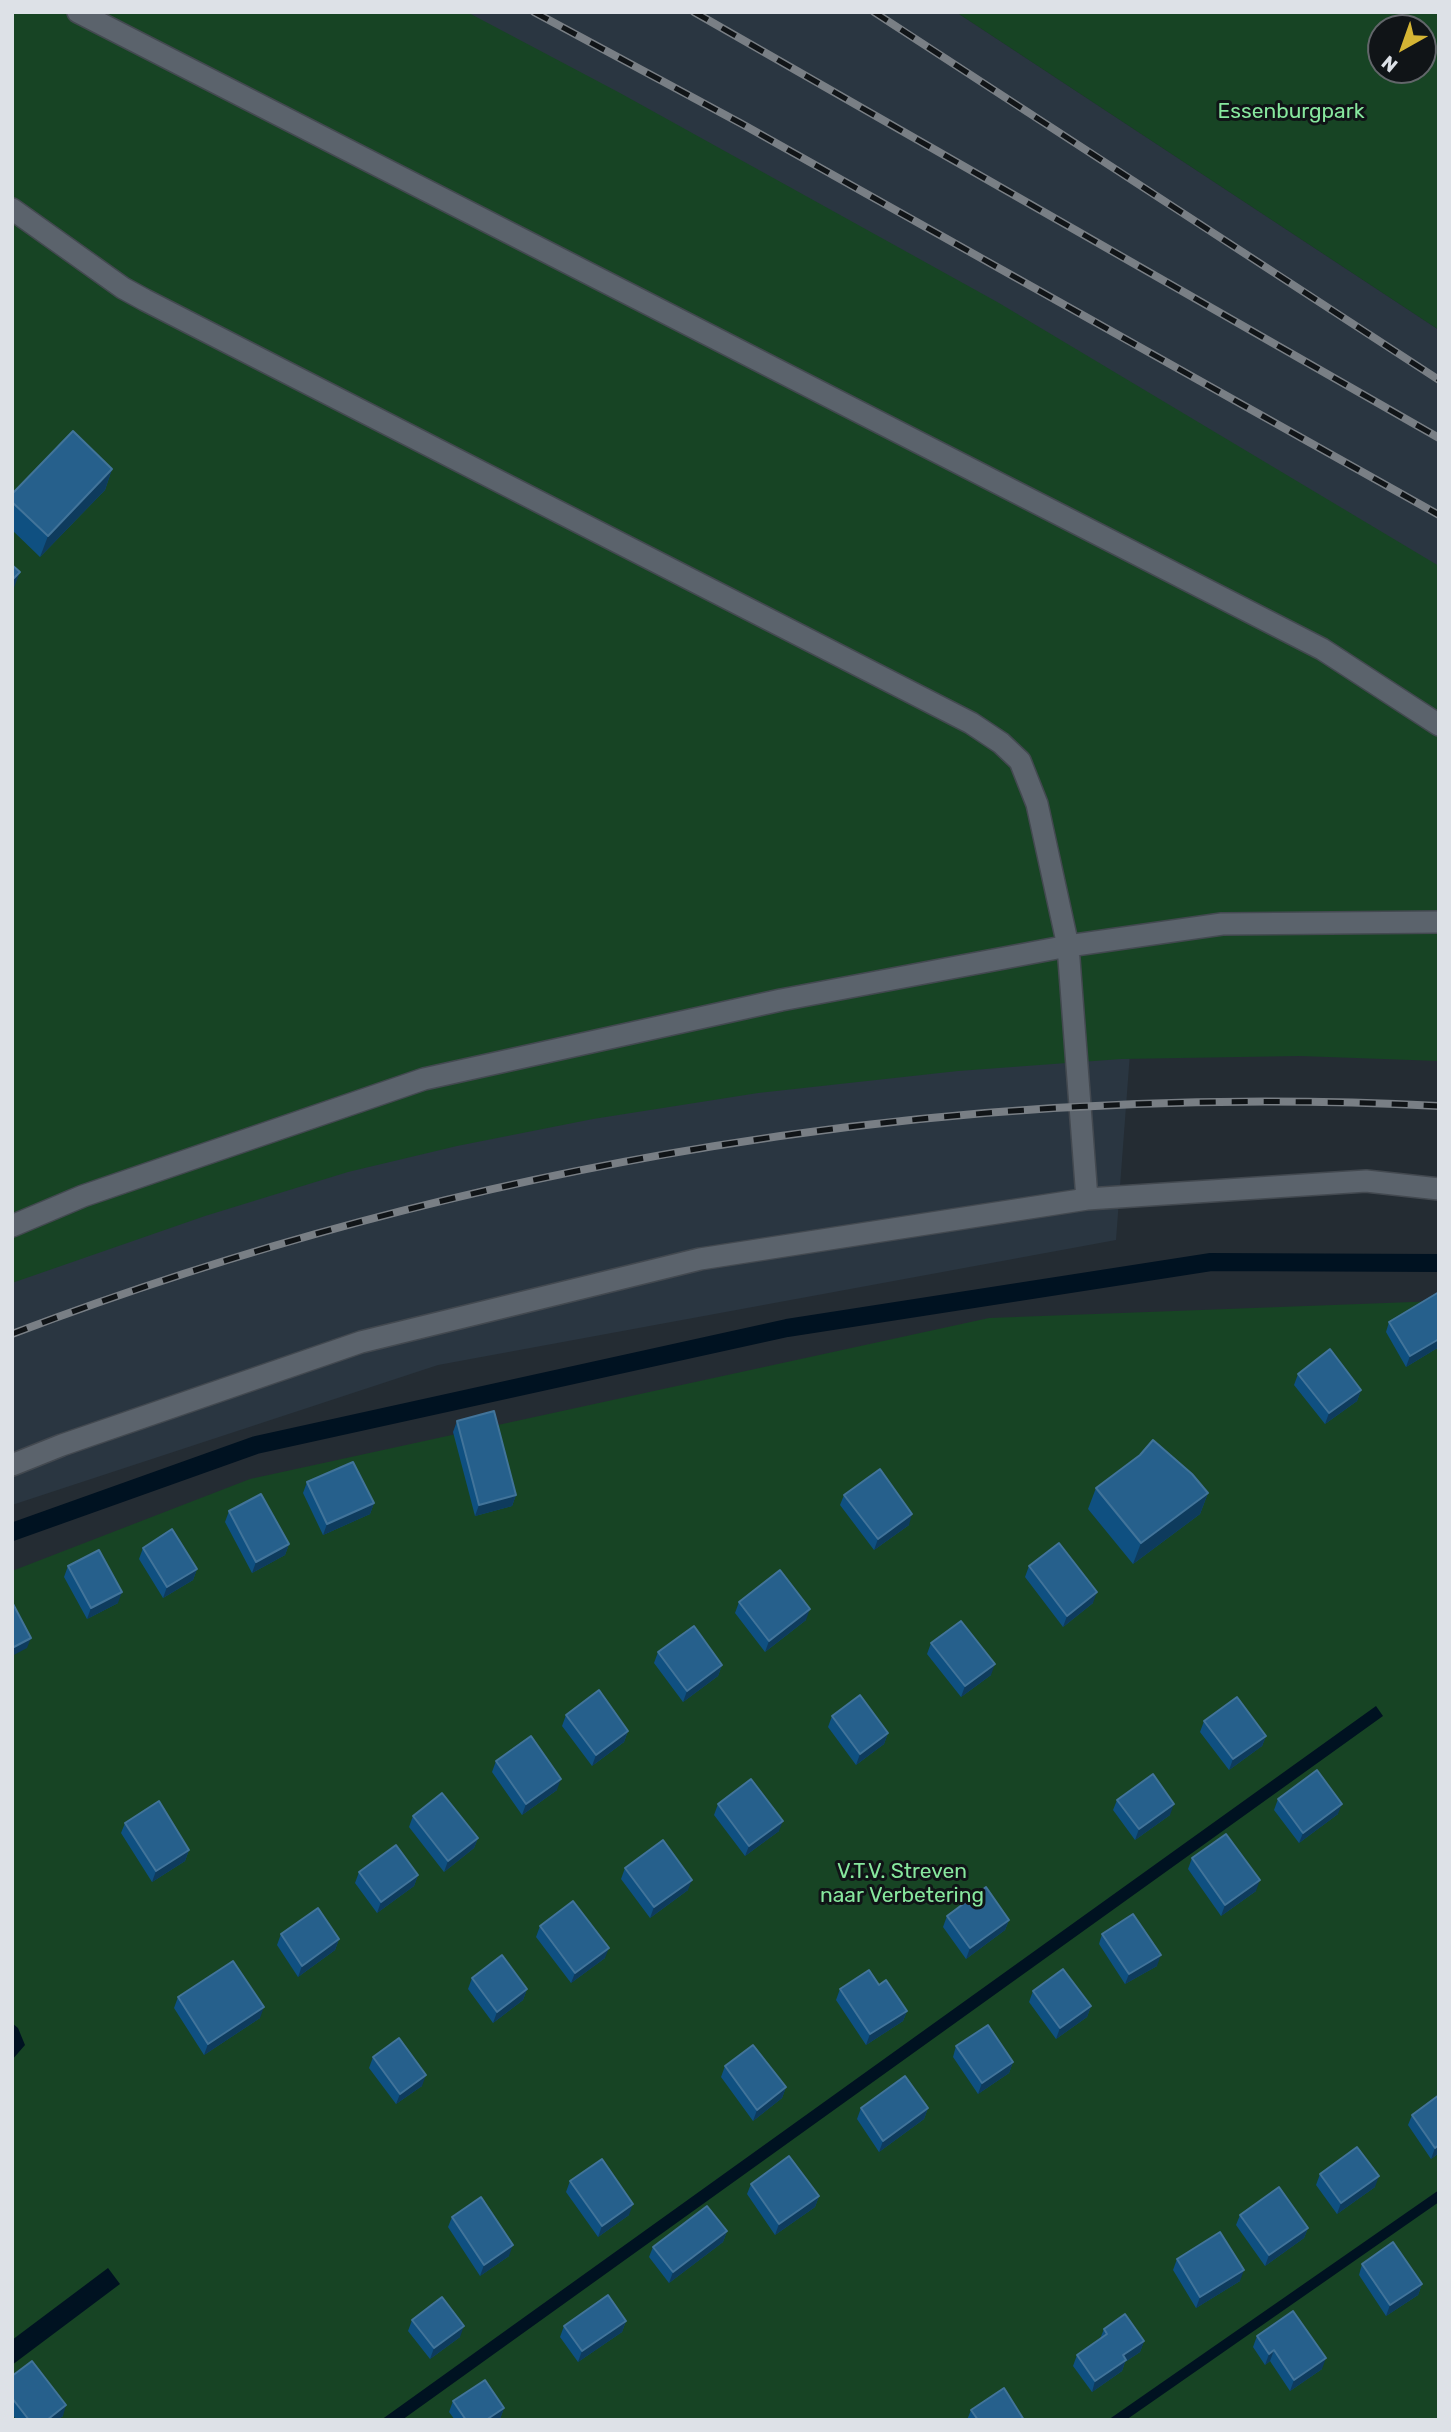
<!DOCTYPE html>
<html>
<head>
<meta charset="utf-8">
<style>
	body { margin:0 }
	#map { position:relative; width:1451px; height:2432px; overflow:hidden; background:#242c33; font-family:Rubik,sans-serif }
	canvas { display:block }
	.frame { position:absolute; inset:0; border:14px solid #dde1e7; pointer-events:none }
	.north { position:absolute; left:1367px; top:14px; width:70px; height:70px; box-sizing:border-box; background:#101417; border:2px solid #62666a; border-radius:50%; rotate:220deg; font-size:19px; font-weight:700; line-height:28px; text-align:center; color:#dde1e7 }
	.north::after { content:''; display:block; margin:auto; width:24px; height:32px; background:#d5b534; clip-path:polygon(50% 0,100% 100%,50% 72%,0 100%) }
</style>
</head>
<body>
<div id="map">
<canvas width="1451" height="2432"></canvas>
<div class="frame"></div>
<div class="north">N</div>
</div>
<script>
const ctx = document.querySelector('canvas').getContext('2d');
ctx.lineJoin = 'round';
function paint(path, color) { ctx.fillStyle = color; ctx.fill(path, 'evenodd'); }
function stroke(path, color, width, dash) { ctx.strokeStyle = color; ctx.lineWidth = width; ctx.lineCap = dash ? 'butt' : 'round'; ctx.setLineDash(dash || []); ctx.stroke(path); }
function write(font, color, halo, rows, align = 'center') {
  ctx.font = font + ' Rubik,sans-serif'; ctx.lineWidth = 6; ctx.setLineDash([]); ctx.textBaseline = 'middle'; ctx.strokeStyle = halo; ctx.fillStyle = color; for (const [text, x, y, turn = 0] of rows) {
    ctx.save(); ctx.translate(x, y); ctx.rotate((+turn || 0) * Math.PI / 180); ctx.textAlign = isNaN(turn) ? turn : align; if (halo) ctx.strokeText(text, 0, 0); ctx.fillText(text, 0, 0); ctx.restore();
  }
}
const built = new Path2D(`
	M12,12H956L1439,330V753L1152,759L1116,1240L438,1365L12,1505Z`);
const green = new Path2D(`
	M12,12H467L620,93L999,303L1439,566V1061L1300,1056L1121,1059L958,1071L758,1093L593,1119L457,1146L348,1172L205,1216L12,1283Z
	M956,12H1439V330ZM1381,28H1423V70H1381Z
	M1439,1301V2420H12V1571L250,1479L989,1318Z`);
const water = new Path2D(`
	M1376,1706L1383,1716L402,2420H381Z
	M12,2023L18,2028L25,2045L12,2060Z
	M1439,2190V2202L1126,2420H1108Z
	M108,2268L120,2284L12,2365V2340Z`);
const stream = new Path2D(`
	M12,1532L256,1445L787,1328L1211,1262L1439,1263`);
const minor = new Path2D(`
	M78,12L1322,649L1439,725
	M12,209L123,288L145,300L971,723L1001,743L1020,761L1037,804L1068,946L1087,1199L700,1259L361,1342L62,1445L12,1465
	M1087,1199L1366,1181L1439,1189
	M12,1226L83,1196L424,1079L781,1000L1068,946L1222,924L1439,922`);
const rail = new Path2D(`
	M534,12L742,124L1439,515
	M694,12L1439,438
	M874,12L1439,380
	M12,1334C466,1162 954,1081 1439,1106`);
const wall = new Path2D(`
	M112,469L105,490L40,557L12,530V494Z
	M1439,1292V1347L1406,1367L1386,1332L1389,1322Z
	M1298,1374L1361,1390L1357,1401L1325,1424L1294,1385Z
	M457,1421L516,1495L512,1506L475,1516L453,1432Z
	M307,1482L374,1503L370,1514L323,1535L303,1493Z
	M1096,1488L1208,1493L1200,1514L1133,1564L1088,1509Z
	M844,1495L909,1525L874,1550L840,1505Z
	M229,1511L289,1544L285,1555L252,1573L225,1522Z
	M143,1548L197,1569L193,1580L163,1598L139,1559Z
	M68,1566L118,1603L87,1619L64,1577Z
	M1029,1566L1093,1603L1063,1627L1025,1577Z
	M739,1602L806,1620L765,1652L735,1613Z
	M931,1643L991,1675L961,1697L927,1654Z
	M658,1652L722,1665L718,1676L683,1702L654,1663Z
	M566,1715L628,1731L624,1742L592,1766L562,1726Z
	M832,1716L888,1733L884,1744L856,1765L828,1727Z
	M1204,1721L1266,1736L1262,1746L1229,1770L1200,1732Z
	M496,1761L557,1790L522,1815L492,1772Z
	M1278,1799L1338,1814L1299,1843L1274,1810Z
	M1117,1800L1170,1815L1135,1840L1113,1810Z
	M718,1804L779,1831L745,1856L714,1815Z
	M413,1816L478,1838L474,1848L444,1872L409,1827Z
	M125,1823L189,1850L185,1861L152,1882L121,1833Z
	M1192,1858L1256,1891L1221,1916L1188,1869Z
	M625,1868L688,1890L650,1918L621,1879Z
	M359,1872L418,1875L414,1886L377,1913L355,1883Z
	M947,1916L1009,1920L1005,1930L966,1959L943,1927Z
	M540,1926L605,1958L571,1983L536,1937Z
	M281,1934L339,1939L335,1950L298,1977L277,1945Z
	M1102,1934L1157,1966L1125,1984L1099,1944Z
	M472,1978L527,1989L523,2000L493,2023L468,1989Z
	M879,1985L907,2011L903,2021L866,2045L836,2000L840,1989Z
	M1033,1991L1091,2006L1087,2017L1056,2039L1029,2002Z
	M178,1997L260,2018L204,2055L174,2008Z
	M956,2046L1013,2062L1009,2073L978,2094L953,2057Z
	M373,2057L422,2086L396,2104L369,2068Z
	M725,2066L786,2087L782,2098L753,2121L721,2077Z
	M1439,2095V2153L1431,2159L1408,2125L1412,2115Z
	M861,2108H928L924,2119L879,2152L857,2119Z
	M1320,2174L1375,2187L1337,2214L1316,2185Z
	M570,2181L629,2215L598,2237L566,2192Z
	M751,2184L819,2196L815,2207L775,2235L747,2194Z
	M1240,2215L1308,2228L1304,2238L1265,2266L1236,2225Z
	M452,2217L509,2256L480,2276L448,2227Z
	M727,2231L723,2242L669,2283L649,2257L653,2247Z
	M1177,2259L1240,2281L1196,2308L1173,2270Z
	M1362,2264L1422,2284L1418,2295L1386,2316L1359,2275Z
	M412,2320L460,2337L430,2359L408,2331Z
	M626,2321L622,2332L578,2362L560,2337L564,2326Z
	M1104,2329L1144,2341L1140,2352L1125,2362L1122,2371L1092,2392L1073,2366L1077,2355L1100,2339Z
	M1257,2336L1322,2369L1290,2391L1270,2361L1265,2365L1253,2347Z
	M12,2376L63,2416L57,2420H17L12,2414Z
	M453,2401L504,2408L500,2419L498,2420H455L449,2412Z
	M971,2410L1024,2420H967Z`);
const shadedWall = new Path2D(`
	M112,469L105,490L40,557L48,536Z
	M20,572L12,593V580Z
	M1439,1339V1347L1406,1367L1410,1356Z
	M1361,1390L1357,1401L1325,1424L1329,1413Z
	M1208,1493L1200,1514L1133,1564L1141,1543Z
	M516,1495L512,1506L475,1516L479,1505Z
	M374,1503L370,1514L323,1535L327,1524Z
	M912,1514L909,1525L874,1550L878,1539Z
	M289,1544L285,1555L252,1573L256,1562Z
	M197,1569L193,1580L163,1598L167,1587Z
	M122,1592L118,1603L87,1619L91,1608Z
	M1097,1592L1093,1603L1063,1627L1067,1616Z
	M810,1609L806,1620L765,1652L769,1641Z
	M31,1638L27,1648L12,1656V1648Z
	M995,1664L991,1675L961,1697L965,1686Z
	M722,1665L718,1676L683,1702L687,1691Z
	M628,1731L624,1742L592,1766L596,1755Z
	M888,1733L884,1744L856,1765L860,1754Z
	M1266,1736L1262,1746L1229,1770L1233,1759Z
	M561,1779L557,1790L522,1815L526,1804Z
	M1174,1804L1170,1815L1135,1840L1139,1829Z
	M1342,1804L1338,1814L1299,1843L1303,1833Z
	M783,1821L779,1831L745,1856L749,1846Z
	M478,1838L474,1848L444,1872L448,1861Z
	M189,1850L185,1861L152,1882L156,1871Z
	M418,1875L414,1886L377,1913L381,1902Z
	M692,1880L688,1890L650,1918L654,1907Z
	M1260,1880L1256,1891L1221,1916L1225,1905Z
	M1009,1920L1005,1930L966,1959L970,1948Z
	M339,1939L335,1950L298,1977L302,1966Z
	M609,1948L605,1958L571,1983L575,1973Z
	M1161,1955L1157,1966L1125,1984L1129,1974Z
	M527,1989L523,2000L493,2023L497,2012Z
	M1091,2006L1087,2017L1056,2039L1060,2028Z
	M264,2007L260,2018L204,2055L208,2044Z
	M907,2011L903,2021L866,2045L870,2034Z
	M1013,2062L1009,2073L978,2094L982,2083Z
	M426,2075L422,2086L396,2104L400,2094Z
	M786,2087L782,2098L753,2121L757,2110Z
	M928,2108L924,2119L879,2152L883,2141Z
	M1439,2145V2153L1431,2159L1435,2148Z
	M1379,2176L1375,2187L1337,2214L1341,2203Z
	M819,2196L815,2207L775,2235L779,2224Z
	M633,2204L629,2215L598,2237L602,2226Z
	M1308,2228L1304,2238L1265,2266L1269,2255Z
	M727,2231L723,2242L669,2283L673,2272Z
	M513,2245L509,2256L480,2276L484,2265Z
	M1244,2270L1240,2281L1196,2308L1200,2297Z
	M1422,2284L1418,2295L1386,2316L1390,2305Z
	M626,2321L622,2332L578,2362L582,2351Z
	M464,2326L460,2337L430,2359L434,2348Z
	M1144,2341L1140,2352L1125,2362L1122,2371L1092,2392L1095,2381L1123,2355Z
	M1274,2350L1270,2361L1265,2365L1269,2354Z
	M1326,2358L1322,2369L1290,2391L1294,2380Z
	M66,2405L63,2416L57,2420H47Z
	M504,2408L500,2419L486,2420Z`);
const building = new Path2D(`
	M73,431L112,469L48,536L12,502V494Z
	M12,565L20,572L12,580Z
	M1439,1292V1339L1410,1356L1389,1322Z
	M1330,1349L1361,1390L1329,1413L1298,1374Z
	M494,1411L516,1495L479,1505L457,1421Z
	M1153,1440L1192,1474L1208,1493L1141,1543L1096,1488L1140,1455Z
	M353,1462L374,1503L327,1524L307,1482Z
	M880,1469L912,1514L878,1539L844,1495Z
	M261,1494L289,1544L256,1562L229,1511Z
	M172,1529L197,1569L167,1587L143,1548Z
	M1059,1543L1097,1592L1067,1616L1029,1566Z
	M99,1550L122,1592L91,1608L68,1566Z
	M780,1570L810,1609L769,1641L739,1602Z
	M12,1602L31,1638L12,1648Z
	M961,1621L995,1664L965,1686L931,1643Z
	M694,1626L722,1665L687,1691L658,1652Z
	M599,1690L628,1731L596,1755L566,1715Z
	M860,1695L888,1733L860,1754L832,1716Z
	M1237,1697L1266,1736L1233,1759L1204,1721Z
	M531,1736L561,1779L526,1804L496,1761Z
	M1317,1770L1342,1804L1303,1833L1278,1799Z
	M1153,1774L1174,1804L1139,1829L1117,1800Z
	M751,1779L783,1821L749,1846L718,1804Z
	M442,1793L478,1838L448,1861L413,1816Z
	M159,1801L189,1850L156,1871L125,1823Z
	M1226,1834L1260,1880L1225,1905L1192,1858Z
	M663,1840L692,1880L654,1907L625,1868Z
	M396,1845L418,1875L381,1902L359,1872Z
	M986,1887L1009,1920L970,1948L947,1916Z
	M573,1901L609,1948L575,1973L540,1926Z
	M318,1908L339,1939L302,1966L281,1934Z
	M1133,1914L1161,1955L1129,1974L1102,1934Z
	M502,1955L527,1989L497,2012L472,1978Z
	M233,1961L264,2007L208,2044L178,1997Z
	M1063,1969L1091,2006L1060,2028L1033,1991Z
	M869,1970L879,1985L886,1980L907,2011L870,2034L840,1989Z
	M988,2025L1013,2062L982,2083L956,2046Z
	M399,2038L426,2075L400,2094L373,2057Z
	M753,2045L786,2087L757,2110L725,2066Z
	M905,2076L928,2108L883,2141L861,2108Z
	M1439,2095V2145L1435,2148L1412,2115Z
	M1357,2147L1379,2176L1341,2203L1320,2174Z
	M789,2156L819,2196L779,2224L751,2184Z
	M602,2159L633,2204L602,2226L570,2181Z
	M1279,2187L1308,2228L1269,2255L1240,2215Z
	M481,2197L513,2245L484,2265L452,2217Z
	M707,2206L727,2231L673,2272L653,2247Z
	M1220,2232L1244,2270L1200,2297L1177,2259Z
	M1393,2242L1422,2284L1390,2305L1362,2264Z
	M608,2295L626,2321L582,2351L564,2326Z
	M442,2297L464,2326L434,2348L412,2320Z
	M1293,2311L1326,2358L1294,2380L1274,2350L1269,2354L1257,2336Z
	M1125,2314L1144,2341L1123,2355L1126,2360L1095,2381L1077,2355L1107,2334L1104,2329Z
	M32,2361L66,2405L47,2420H29L12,2398V2376Z
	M485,2380L504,2408L486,2420H466L453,2401Z
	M1004,2388L1024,2420H978L971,2410Z`);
const parkNames = [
	["Essenburgpark",1291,112],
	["V.T.V. Streven",902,1872],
	["naar Verbetering",902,1896]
];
paint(built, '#2a3641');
paint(green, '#174424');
paint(water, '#001221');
stroke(stream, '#001221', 18);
stroke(minor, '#434950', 24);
stroke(minor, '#5b636c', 21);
stroke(rail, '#797f85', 8);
stroke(rail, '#101417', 5, [16]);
paint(wall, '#0f5081');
paint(shadedWall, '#0e3b5d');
paint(building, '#26608c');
stroke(building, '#42749a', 2);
write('21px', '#87e79e', '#101417', parkNames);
</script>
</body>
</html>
